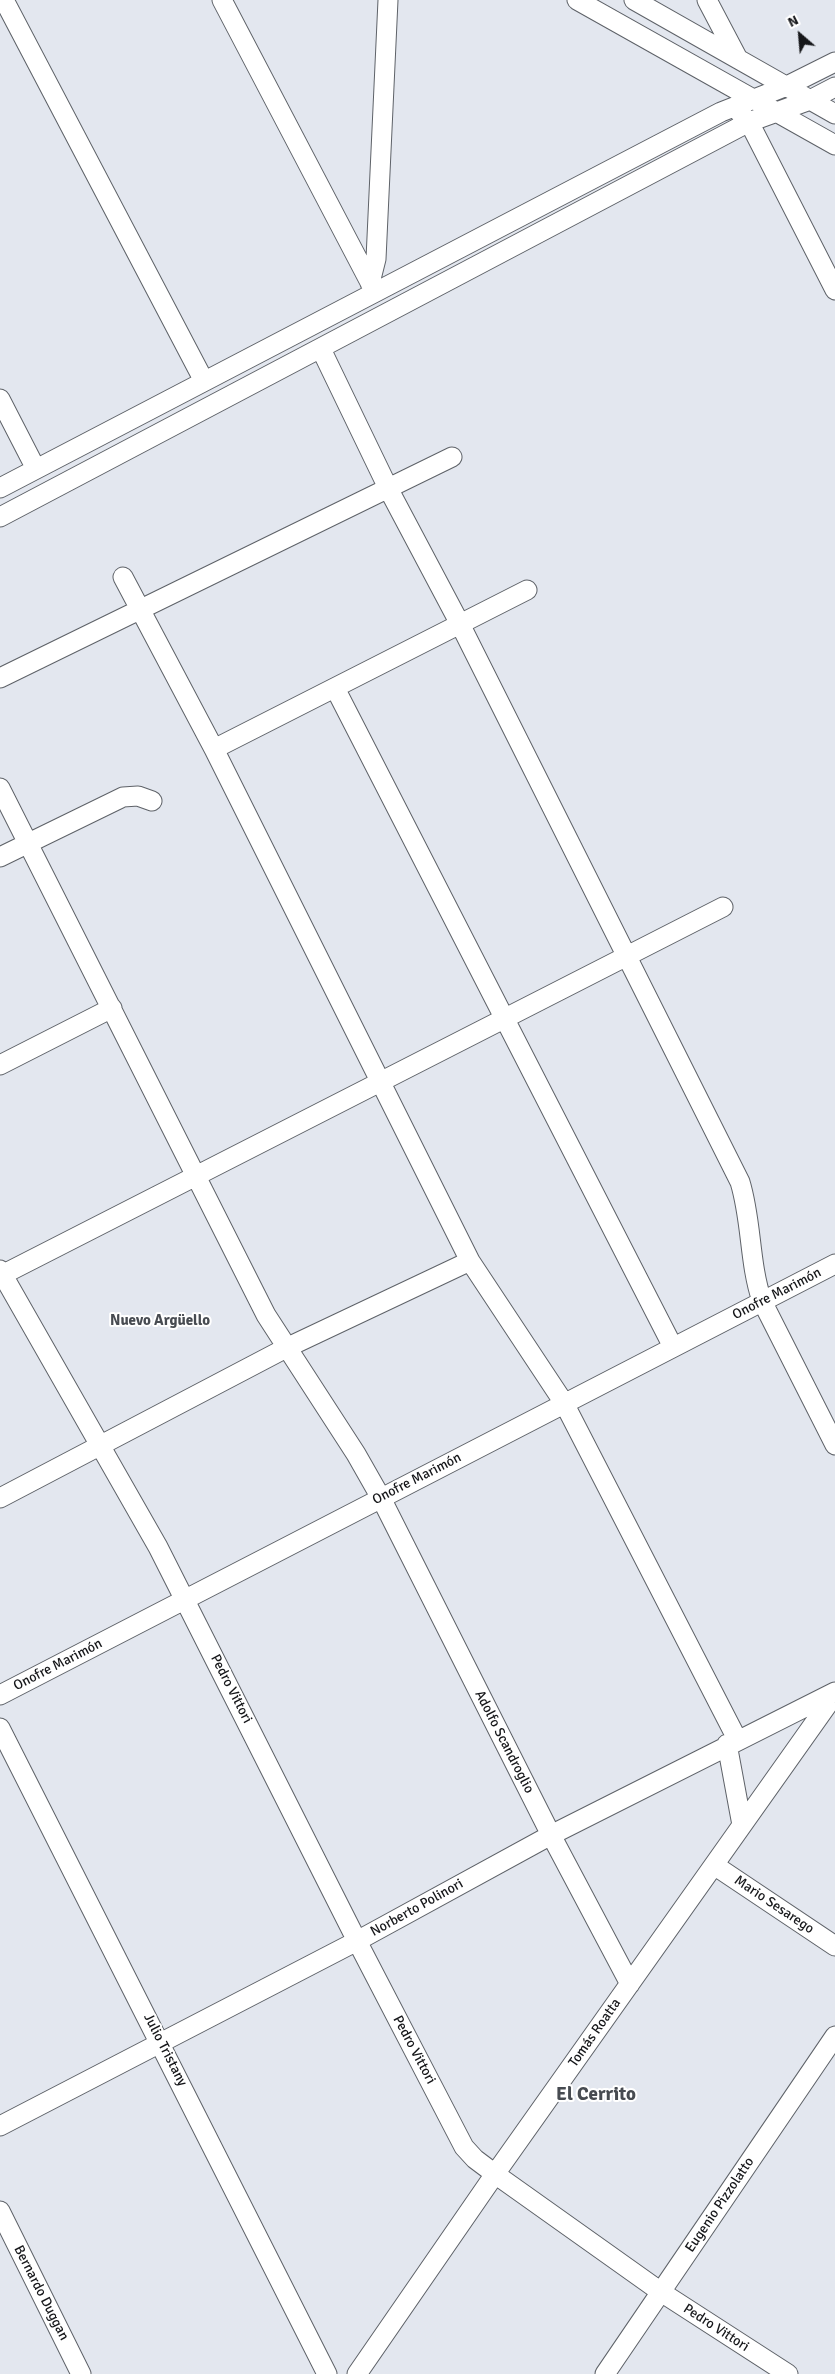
<!DOCTYPE html>
<html>
<head>
<meta charset="utf-8">
<style>
	body { margin:0 }
	#map { position:relative; width:835px; height:2374px; overflow:hidden; background:#e3e7ef; font-family:Signika,sans-serif }
	canvas { display:block }
	.north { position:absolute; left:775px; top:10px; width:50px; height:50px; -webkit-text-stroke:4px #fff; paint-order:stroke; rotate:333deg; font-size:14px; font-weight:700; line-height:20px; text-align:center; color:#16171a }
	.north::after { content:''; display:block; margin:auto; width:18px; height:22px; background:#16171a; clip-path:polygon(50% 0,100% 100%,50% 72%,0 100%) }
</style>
</head>
<body>
<div id="map">
<canvas width="835" height="2374"></canvas>
<div class="north">N</div>
</div>
<script>
const ctx = document.querySelector('canvas').getContext('2d');
ctx.lineJoin = 'round';
function strokePath(path, color, width, dash) { ctx.strokeStyle = color; ctx.lineWidth = width; ctx.lineCap = dash ? 'butt' : 'round'; ctx.setLineDash(dash || []); ctx.stroke(path); }
function write(font, color, halo, rows, align = 'center') {
  ctx.font = font + ' Signika,sans-serif'; ctx.lineWidth = 4; ctx.setLineDash([]); ctx.textBaseline = 'middle'; ctx.strokeStyle = halo; ctx.fillStyle = color; for (const [text, x, y, turn = 0] of rows) {
    ctx.save(); ctx.translate(x, y); ctx.rotate((+turn || 0) * Math.PI / 180); ctx.textAlign = isNaN(turn) ? turn : align; if (halo) ctx.strokeText(text, 0, 0); ctx.fillText(text, 0, 0); ctx.restore();
  }
}
const minor = new Path2D(`
	M 4,0 L 204,381
	M 222,0 L 375,292
	M 577,0 L 835,145
	M 634,0 L 835,114
	M 707,0 L 738,59
	M 740,113 L 749,122 L 835,290
	M 370,283 L 376,259 L 388,0
	M 321,349 L 389,490 L 460,624 L 740,1182 C 752,1221 749,1263 762,1301 L 835,1445
	M 0,399 L 36,469
	M 0,488 L 721,112 L 787,86 L 835,62
	M 0,517 L 749,122 L 810,100 L 835,87
	M 123,577 L 214,749 L 470,1261 L 564,1403 L 737,1739
	M 0,678 L 452,457
	M 335,688 L 673,1347
	M 214,749 L 527,590
	M 0,788 L 266,1315 L 356,1454 L 381,1498 L 551,1835 L 630,1984
	M 0,857 L 123,797 L 138,796 L 152,801
	M 0,1065 L 112,1008
	M 0,1270 L 158,1547 L 357,1941 L 464,2147 L 475,2159 L 495,2174 L 661,2292 L 788,2374
	M 0,1276 L 723,907
	M 0,1498 L 286,1348 L 470,1261
	M 0,1695 L 835,1264
	M 0,1728 L 327,2374
	M 727,1744 L 742,1825
	M 714,1865 L 835,1946
	M 0,2126 L 357,1941 L 551,1835 L 835,1692
	M 0,2211 L 81,2374
	M 357,2374 L 495,2174 L 835,1694
	M 605,2374 L 835,2036`);
const streetNames = [
	["Onofre Marimón",777,1294,-27],
	["Onofre Marimón",417,1479,-27],
	["Onofre Marimón",58,1665,-27],
	["Pedro Vittori",231,1689,63],
	["Adolfo Scandroglio",504,1742,63],
	["Mario Sesarego",774,1905,34],
	["Norberto Polinori",417,1908,-29],
	["Tomás Roatta",595,2033,-55],
	["Julio Tristany",165,2050,63],
	["Pedro Vittori",414,2050,62],
	["Eugenio Pizzolatto",720,2205,-56],
	["Bernardo Duggan",41,2293,63],
	["Pedro Vittori",716,2328,33]
];
const neighbourhoodNames = [
	["Nuevo Argüello",160,1321]
];
const districtNames = [
	["El Cerrito",596,2095]
];
strokePath(minor, '#5e6268', 21);
strokePath(minor, '#fff', 19);
write('14px', '#16171a', '#fff', streetNames);
write('bold 15px', '#474b51', '#fff', neighbourhoodNames);
write('bold 19px', '#474b51', '#fff', districtNames);
</script>
</body>
</html>
